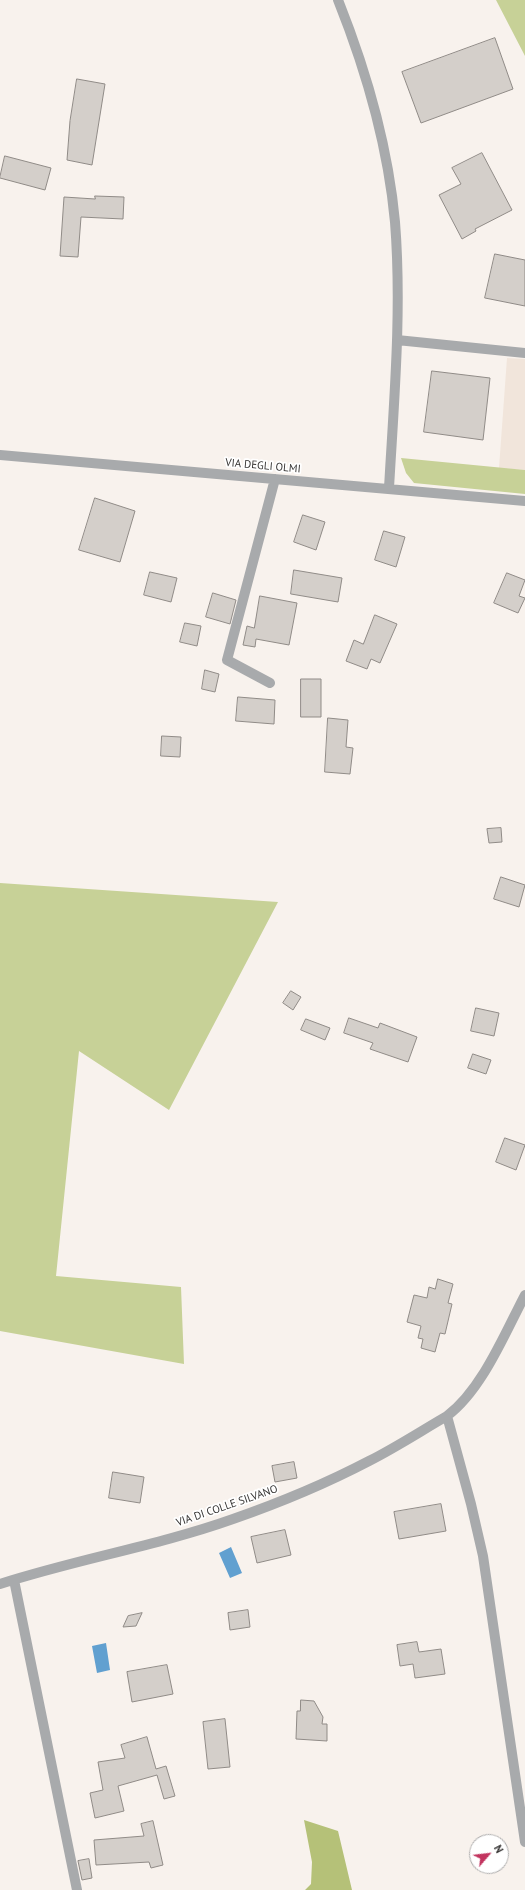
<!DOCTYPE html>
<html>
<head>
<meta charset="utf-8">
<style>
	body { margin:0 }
	#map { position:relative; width:525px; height:1890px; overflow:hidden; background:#f8f2ed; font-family:"PT Sans",sans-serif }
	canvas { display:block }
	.north { position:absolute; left:469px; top:1834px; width:40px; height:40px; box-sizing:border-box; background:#fff; border:1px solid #aeadad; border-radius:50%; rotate:62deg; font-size:11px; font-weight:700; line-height:16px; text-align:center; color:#353332 }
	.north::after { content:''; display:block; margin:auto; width:14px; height:18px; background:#c2345f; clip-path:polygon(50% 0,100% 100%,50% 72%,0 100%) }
</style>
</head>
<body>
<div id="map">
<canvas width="525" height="1890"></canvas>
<div class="north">N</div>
</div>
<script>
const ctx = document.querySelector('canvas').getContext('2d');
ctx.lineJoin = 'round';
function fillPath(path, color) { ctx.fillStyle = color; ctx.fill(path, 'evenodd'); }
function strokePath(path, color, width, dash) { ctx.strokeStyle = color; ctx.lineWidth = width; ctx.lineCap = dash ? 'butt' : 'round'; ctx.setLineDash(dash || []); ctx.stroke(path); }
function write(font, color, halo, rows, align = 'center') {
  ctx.font = font + ' "PT Sans",sans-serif'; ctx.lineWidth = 3.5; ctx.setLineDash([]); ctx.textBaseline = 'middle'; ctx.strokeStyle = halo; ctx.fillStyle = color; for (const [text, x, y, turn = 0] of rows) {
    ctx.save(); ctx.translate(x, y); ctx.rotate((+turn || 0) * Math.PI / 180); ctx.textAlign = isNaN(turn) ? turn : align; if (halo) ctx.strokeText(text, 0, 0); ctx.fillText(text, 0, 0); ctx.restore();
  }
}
const built = new Path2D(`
	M 507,358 L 525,359 L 525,470 L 499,468 Z`);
const green = new Path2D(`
	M 496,0 L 525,0 L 525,56 Z
	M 401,458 L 525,470 L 525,494 L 414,483 L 406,473 Z
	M 0,883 L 278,902 L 169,1110 L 79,1051 L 56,1276 L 181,1287 L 184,1364 L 0,1331 Z`);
const forest = new Path2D(`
	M 304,1820 L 338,1831 L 352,1890 L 305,1890 L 311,1884 L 312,1862 Z`);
const water = new Path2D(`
	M 231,1547 L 242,1573 L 230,1578 L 219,1553 Z
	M 106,1643 L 110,1670 L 97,1673 L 92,1646 Z`);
const building = new Path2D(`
	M 495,38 L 513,89 L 421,123 L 402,72 Z
	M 77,79 L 105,84 L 92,165 L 67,160 L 70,121 Z
	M 482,153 L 512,210 L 475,229 L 476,231 L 462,239 L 439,195 L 461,184 L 452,168 Z
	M 5,156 L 51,168 L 45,190 L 0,178 Z
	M 95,196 L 124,197 L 123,219 L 81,217 L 78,257 L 60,256 L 64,197 L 95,199 Z
	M 495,254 L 525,260 L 525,306 L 485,298 Z
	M 432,371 L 490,378 L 483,440 L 424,432 Z
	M 95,498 L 135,511 L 120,562 L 79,550 Z
	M 303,515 L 325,522 L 316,550 L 294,542 Z
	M 384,531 L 405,537 L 396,567 L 375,560 Z
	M 294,570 L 342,578 L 338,602 L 291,594 Z
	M 150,572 L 177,578 L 171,602 L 144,595 Z
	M 507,573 L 525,580 L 519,596 L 525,598 L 518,613 L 494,603 Z
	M 213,593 L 236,600 L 230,624 L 206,617 Z
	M 260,596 L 297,603 L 289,645 L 256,639 L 255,647 L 243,645 L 247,626 L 254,628 Z
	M 375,615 L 397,624 L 380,663 L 371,659 L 367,669 L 346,661 L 354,640 L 363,644 Z
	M 185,623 L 201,626 L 197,646 L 180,642 Z
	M 205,670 L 219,674 L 215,692 L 202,689 Z
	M 301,679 L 321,679 L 321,717 L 301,717 Z
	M 238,697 L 275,700 L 274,724 L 236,721 Z
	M 328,718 L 348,720 L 346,747 L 353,748 L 350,774 L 325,772 Z
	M 162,736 L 181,737 L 180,757 L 161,756 Z
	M 501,828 L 502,842 L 489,843 L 487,829 Z
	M 501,877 L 525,885 L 519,907 L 494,899 Z
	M 291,991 L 301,997 L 293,1010 L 283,1003 Z
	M 476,1008 L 499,1013 L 494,1036 L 471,1031 Z
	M 349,1018 L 378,1028 L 380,1023 L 417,1037 L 408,1062 L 370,1049 L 373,1043 L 344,1033 Z
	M 306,1019 L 330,1028 L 325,1040 L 301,1030 Z
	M 473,1054 L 491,1060 L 486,1074 L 468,1068 Z
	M 505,1138 L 525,1145 L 516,1170 L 496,1162 Z
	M 438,1279 L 453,1284 L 448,1303 L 452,1304 L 445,1334 L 440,1333 L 435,1352 L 421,1348 L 423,1339 L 418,1338 L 421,1326 L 407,1322 L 414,1295 L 427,1298 L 429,1287 L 435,1289 Z
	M 294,1462 L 297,1478 L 275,1482 L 272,1466 Z
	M 113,1472 L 144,1477 L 140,1503 L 109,1498 Z
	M 441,1504 L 446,1531 L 399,1539 L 394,1512 Z
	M 285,1530 L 291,1555 L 257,1563 L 251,1537 Z
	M 248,1610 L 250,1627 L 230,1630 L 228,1613 Z
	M 142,1613 L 136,1626 L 123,1627 L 128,1616 Z
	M 417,1642 L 419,1652 L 441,1649 L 445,1674 L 415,1678 L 413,1664 L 400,1666 L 397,1645 Z
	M 167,1665 L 173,1694 L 132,1702 L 127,1672 Z
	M 301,1700 L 314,1701 L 323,1717 L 322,1724 L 327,1724 L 327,1741 L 296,1739 L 297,1711 L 300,1711 Z
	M 225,1719 L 230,1767 L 208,1769 L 203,1722 Z
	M 147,1737 L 156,1769 L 166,1766 L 175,1796 L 164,1799 L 157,1775 L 118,1786 L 124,1811 L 95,1818 L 90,1793 L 103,1790 L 98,1762 L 125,1758 L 121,1745 Z
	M 153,1821 L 163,1865 L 151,1868 L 149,1862 L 96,1865 L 94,1840 L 144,1836 L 141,1824 Z
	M 89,1859 L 92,1878 L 82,1880 L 78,1861 Z`);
const minor = new Path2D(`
	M 338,0 C 366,70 388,146 395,222 C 402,310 394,400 389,488
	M 397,340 L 525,353
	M 0,455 L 525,501
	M 270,683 L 227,660 L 275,479
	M 447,1416 L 471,1504 L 483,1556 L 525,1842
	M 14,1580 L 77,1890
	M 0,1584 C 77,1559 157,1546 233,1519 C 279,1503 325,1484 369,1461 C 395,1448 421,1431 447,1416 C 482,1390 505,1333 525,1295`);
const streetNames = [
	["VIA DEGLI OLMI",263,466,5],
	["VIA DI COLLE SILVANO",227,1506,-19]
];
fillPath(built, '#f1e5db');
fillPath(green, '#c7d197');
fillPath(forest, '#b5c178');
fillPath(water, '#61a0d0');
fillPath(building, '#d4cfca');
strokePath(building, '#908b87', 1);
strokePath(minor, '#a8aaac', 10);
write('11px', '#353332', '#fff', streetNames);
</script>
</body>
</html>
